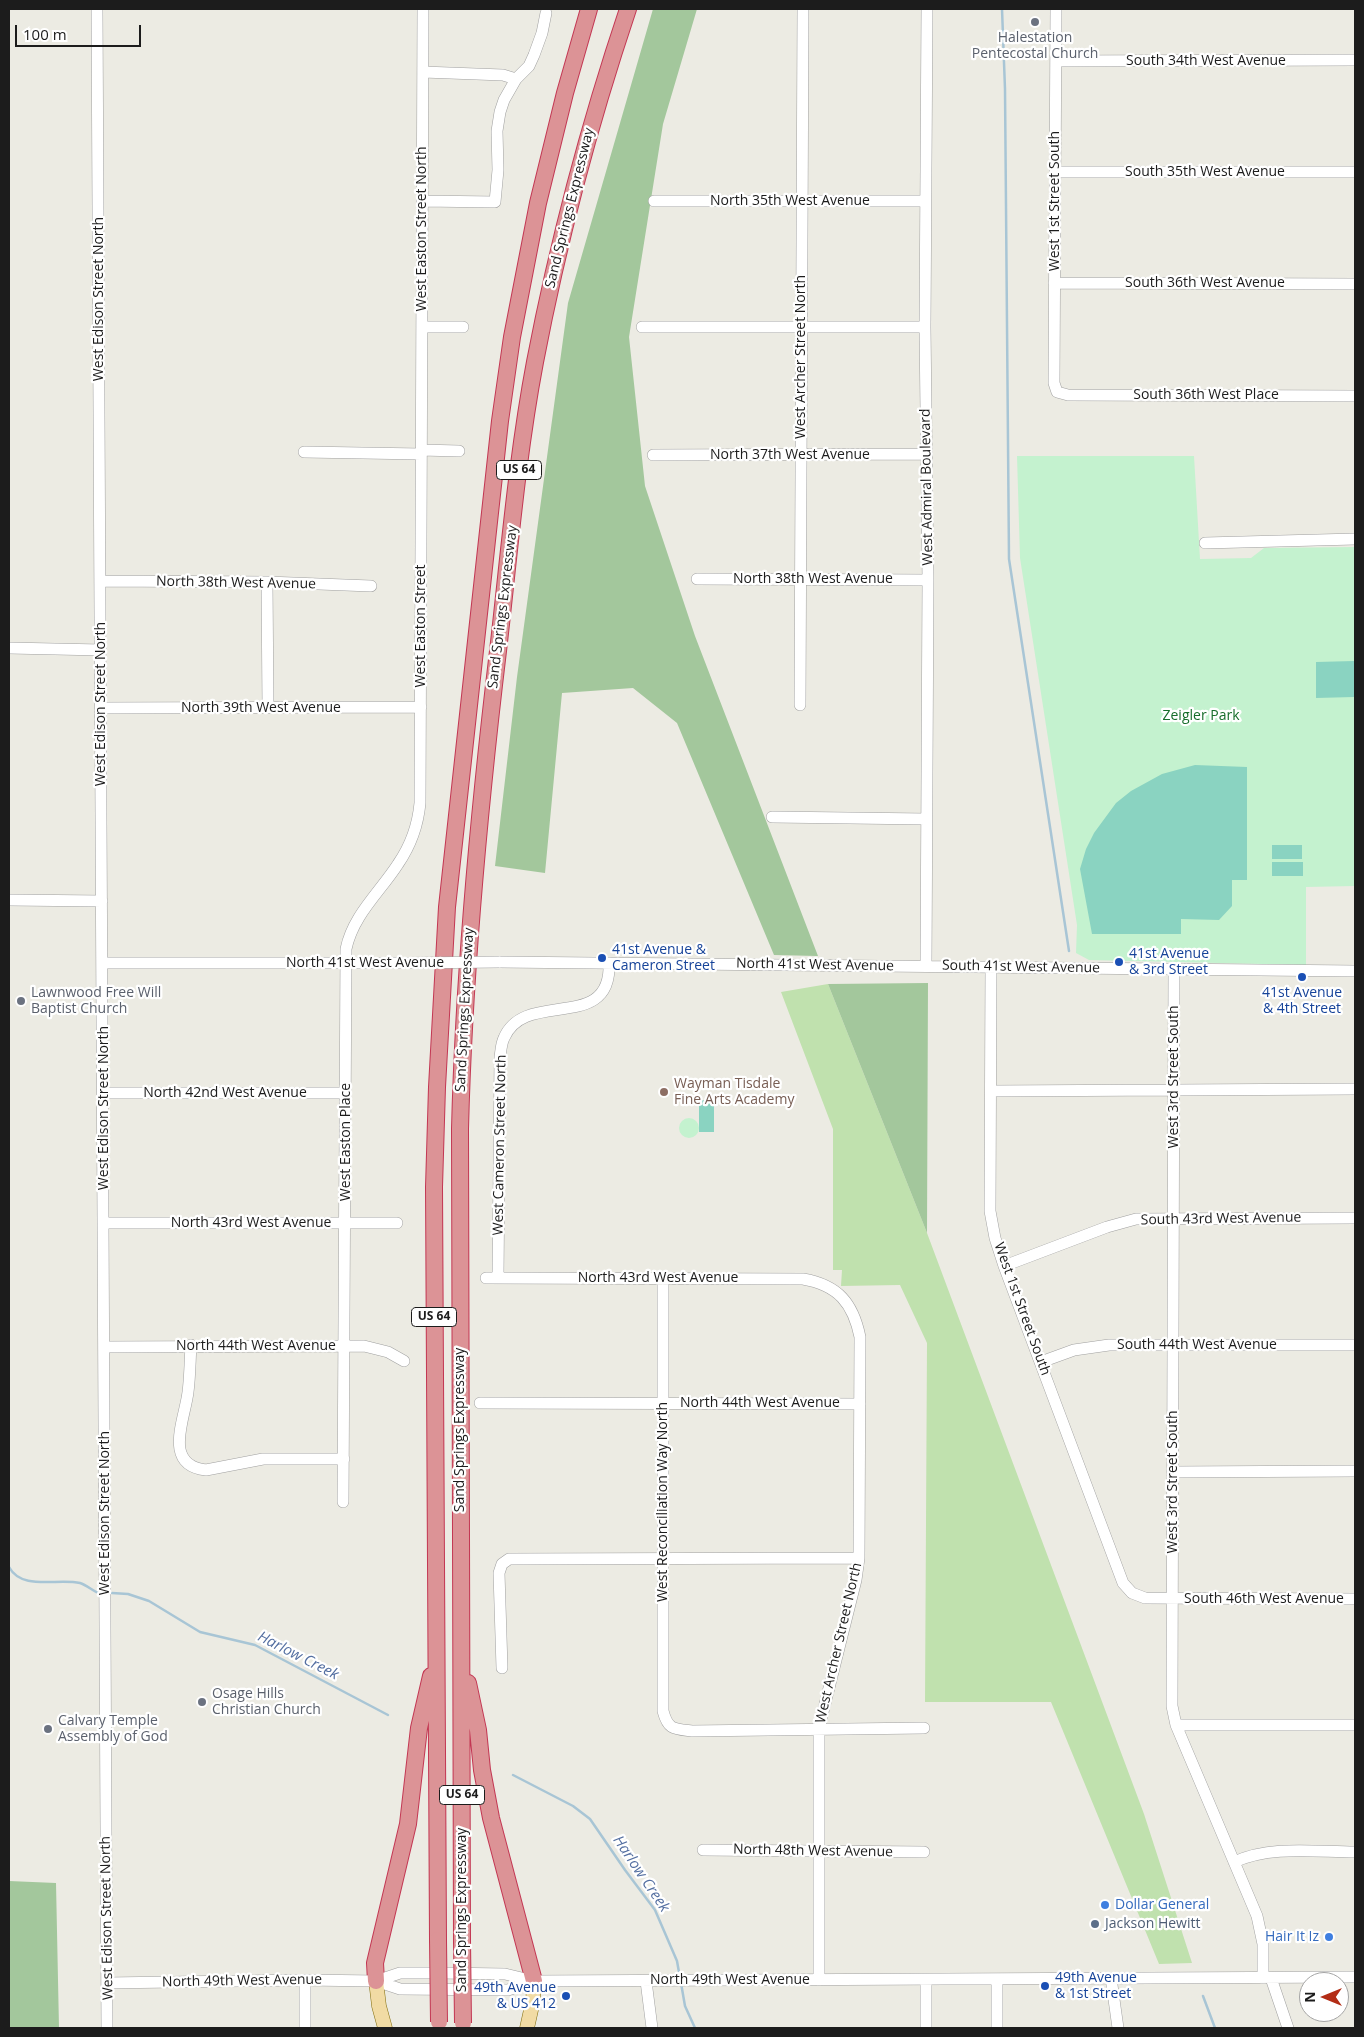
<!DOCTYPE html>
<html>
<head>
<meta charset="utf-8">
<style>
	body { margin:0 }
	#map { position:relative; width:1364px; height:2037px; overflow:hidden; background:#ecebe3; font-family:"Open Sans",sans-serif }
	canvas { display:block }
	.frame { position:absolute; inset:0; border:10px solid #1c1c1c; pointer-events:none }
	.north { position:absolute; left:1299px; top:1972px; width:50px; height:50px; box-sizing:border-box; background:#fff; border:1px solid #a4a4a4; border-radius:50%; rotate:270deg; font-size:14px; font-weight:700; line-height:20px; text-align:center; color:#1c1c1c }
	.north::after { content:''; display:block; margin:auto; width:18px; height:22px; background:#b32d16; clip-path:polygon(50% 0,100% 100%,50% 72%,0 100%) }
	.scale { position:absolute; left:15px; top:25px; width:126px; height:22px; box-sizing:border-box; border:2px solid #1c1c1c; border-top:0; padding-left:6px; font-size:15px; line-height:18px; white-space:nowrap; color:#1c1c1c; -webkit-text-stroke:4px #fff; paint-order:stroke }
</style>
</head>
<body>
<div id="map">
<canvas width="1364" height="2037"></canvas>
<div class="frame"></div>
<div class="north">N</div>
<div class="scale">100 m</div>
</div>
<script>
const ctx = document.querySelector('canvas').getContext('2d');
ctx.lineJoin = 'round';
function fillPath(path, color) { ctx.fillStyle = color; ctx.fill(path, 'evenodd'); }
function strokePath(path, color, width, dash) { ctx.strokeStyle = color; ctx.lineWidth = width; ctx.lineCap = dash ? 'butt' : 'round'; ctx.setLineDash(dash || []); ctx.stroke(path); }
function write(font, color, halo, rows, align = 'center') {
  ctx.font = font + ' "Open Sans",sans-serif'; ctx.lineWidth = 4.5; ctx.setLineDash([]); ctx.textBaseline = 'middle'; ctx.strokeStyle = halo; ctx.fillStyle = color; for (const [text, x, y, turn = 0] of rows) {
    ctx.save(); ctx.translate(x, y); ctx.rotate((+turn || 0) * Math.PI / 180); ctx.textAlign = isNaN(turn) ? turn : align; if (halo) ctx.strokeText(text, 0, 0); ctx.fillText(text, 0, 0); ctx.restore();
  }
}
const grass = new Path2D(`
	M 828,984 L 927,1233 L 1144,1814 L 1192,1963 L 1159,1964 L 1051,1702 L 925,1702 L 927,1343 L 900,1285 L 841,1286 L 842,1270 L 833,1270 L 833,1129 L 781,992 Z`);
const forest = new Path2D(`
	M 653,9 L 697,9 L 663,124 L 629,337 L 645,486 L 695,636 L 818,956 L 774,955 L 677,723 L 633,688 L 562,693 L 545,873 L 495,866 L 517,677 L 568,303 Z
	M 928,983 L 927,1233 L 828,984 Z
	M 9,1881 L 56,1883 L 59,2028 L 9,2028 Z`);
const park = new Path2D(`
	M 1017,456 L 1194,456 L 1200,559 L 1251,558 L 1264,548 L 1355,547 L 1355,886 L 1306,887 L 1306,965 L 1089,960 L 1076,953 L 1077,925 L 1020,558 Z
	M679 1128a10 10 0 1 1 20 0a10 10 0 1 1-20 0Z`);
const pitch = new Path2D(`
	M 1354,661 L 1354,697 L 1316,698 L 1316,662 Z
	M 1195,765 L 1247,767 L 1247,880 L 1232,880 L 1232,906 L 1219,920 L 1181,919 L 1181,934 L 1092,934 L 1080,869 L 1086,849 L 1094,833 L 1116,803 L 1131,791 L 1162,774 Z
	M 1272,845 L 1302,845 L 1302,859 L 1272,859 Z
	M 1272,862 L 1303,862 L 1303,876 L 1272,876 Z
	M 699,1100 L 714,1100 L 714,1132 L 699,1132 Z`);
const stream = new Path2D(`
	M 1002,9 L 1005,89 L 1009,559 L 1069,951
	M 9,1567 C 22,1591 57,1578 80,1583 C 86,1585 92,1590 98,1593
	M 112,1593 L 128,1594 L 149,1601 L 200,1632 L 255,1645 L 388,1715
	M 513,1775 L 573,1806 L 590,1819 L 625,1870 L 655,1910 L 677,1961 L 680,1978
	M 681,1983 L 685,2006 L 695,2028
	M 1203,1996 L 1215,2028`);
const minor = new Path2D(`
	M 97,9 L 107,2028
	M 1056,9 L 1054,383 L 1057,392 L 1068,395 L 1355,396
	M 1056,61 L 1355,60
	M 423,72 L 503,75 L 516,79
	M 1055,172 L 1355,172
	M 422,201 L 495,202 L 498,170 L 497,131 L 500,112 L 504,100 L 516,79 L 529,66 L 534,55 L 542,33 L 546,13
	M 654,201 L 925,201
	M 1054,283 L 1355,284
	M 422,327 L 463,327
	M 642,327 L 925,327
	M 421,450 L 459,451
	M 304,452 L 421,454
	M 653,455 L 926,454
	M 1205,543 L 1355,539
	M 697,579 L 928,580
	M 101,581 L 267,582 L 371,586
	M 267,582 L 268,708
	M 9,648 L 101,650
	M 800,705 L 803,9
	M 101,708 L 421,707
	M 772,817 L 926,819
	M 9,900 L 102,901
	M 499,962 L 1355,971
	M 103,963 L 408,963
	M 926,966 L 928,580 L 925,327 L 927,9
	M 991,966 L 990,1211 L 995,1238 L 1004,1266 L 1123,1583 L 1132,1593 L 1145,1598 L 1355,1599
	M 1174,969 L 1172,1706 L 1176,1725 L 1257,1916 L 1263,1944 L 1263,1978
	M 991,1091 L 1355,1089
	M 104,1093 L 346,1093
	M 104,1223 L 397,1223
	M 1004,1266 L 1107,1227 L 1136,1219 L 1355,1218
	M 486,1278 L 803,1279 C 838,1285 853,1303 860,1337 L 859,1558 L 856,1580 L 819,1728 L 819,1980
	M 498,1278 L 500,1057 C 501,1051 501,1044 504,1038 C 525,988 612,1034 609,963
	M 663,1278 L 663,1711 C 668,1730 674,1729 692,1731 L 924,1728
	M 191,1345 C 190,1361 190,1377 188,1392 C 185,1419 162,1465 206,1470 L 263,1459 L 344,1459
	M 104,1347 L 364,1346 L 388,1352 L 404,1361
	M 1041,1362 L 1074,1350 L 1109,1345 L 1355,1345
	M 480,1403 L 860,1404
	M 1173,1472 L 1355,1471
	M 343,1502 L 346,949 C 353,915 380,892 398,864 C 411,845 418,825 420,803 L 423,9
	M 502,1668 L 499,1573 L 502,1564 L 509,1559 L 859,1558
	M 1176,1725 L 1355,1725
	M 703,1850 L 924,1852
	M 1234,1862 C 1271,1845 1316,1852 1355,1852
	M 1111,1978 L 1118,2028
	M 1271,1978 L 1288,2028
	M 926,1980 L 926,2028
	M 376,1981 L 400,1973 L 441,1973 L 505,1974 L 534,1981 L 1355,1977
	M 646,1981 L 652,2028
	M 107,1983 L 305,1980 L 376,1981 L 400,1989 L 508,1990 L 534,1981
	M 305,2028 L 305,1980
	M 997,2028 L 997,1980`);
const major = new Path2D(`
	M 376,1981 L 379,2006 L 385,2028
	M 527,2028 L 533,2001 L 534,1981`);
const highway = new Path2D(`
	M 468,1683 L 478,1730 L 482,1770 L 491,1818 L 534,1981
	M 438,1940 L 434,1187 L 437,1087 L 447,907 L 500,421 L 512,337 L 538,203 L 565,93 L 589,9
	M 462,1941 L 460,1129 C 464,969 479,810 498,651 C 509,555 517,457 535,362 C 558,242 589,125 628,9
	M 376,1981 L 375,1963 L 408,1824 L 419,1728 L 431,1676`);
const minorBridge = new Path2D(`
	M 408,963 L 499,962`);
const highwayBridge = new Path2D(`
	M 438,1940 L 439,2022
	M 462,1941 L 463,2023`);
const markers = [
	[1035,22,5,"#6b7280"],
	[602,958,5,"#1a4fb4"],
	[1119,962,5,"#1a4fb4"],
	[1302,977,5,"#1a4fb4"],
	[21,1001,5,"#6b7280"],
	[664,1092,5,"#8d6e63"],
	[202,1702,5,"#6b7280"],
	[48,1729,5,"#6b7280"],
	[1105,1905,5,"#3f7fe0"],
	[1095,1924,5,"#5c6f8a"],
	[1329,1937,5,"#3f7fe0"],
	[1045,1986,5,"#1a4fb4"],
	[566,1996,5,"#1a4fb4"]
];
const shields = [
	[519,470,45],
	[434,1317,45],
	[462,1795,45]
];
const shieldNames = [
	["US 64",519,470],
	["US 64",434,1317],
	["US 64",462,1795]
];
const worshipNames = [
	["Halestation",1035,38,"center"],
	["Pentecostal Church",1035,54,"center"],
	["Lawnwood Free Will",31,993],
	["Baptist Church",31,1009],
	["Osage Hills",212,1694],
	["Christian Church",212,1710],
	["Calvary Temple",58,1721],
	["Assembly of God",58,1737]
];
const streetNames = [
	["South 34th West Avenue",1206,61],
	["South 35th West Avenue",1205,172],
	["North 35th West Avenue",790,201],
	["West 1st Street South",1055,201,-90],
	["Sand Springs Expressway",570,208,-76],
	["West Easton Street North",422,229,-90],
	["South 36th West Avenue",1205,283],
	["West Edison Street North",99,299,-90],
	["West Archer Street North",801,357,-90],
	["South 36th West Place",1206,395],
	["North 37th West Avenue",790,455],
	["West Admiral Boulevard",927,487,-91],
	["North 38th West Avenue",813,579],
	["North 38th West Avenue",236,583,1],
	["Sand Springs Expressway",503,607,-83],
	["West Easton Street",421,626,-90],
	["West Edison Street North",101,704,-90],
	["North 39th West Avenue",261,708],
	["North 41st West Avenue",365,963],
	["North 41st West Avenue",815,965,1],
	["South 41st West Avenue",1021,967,1],
	["Sand Springs Expressway",465,1010,-87],
	["West 3rd Street South",1174,1077,-90],
	["North 42nd West Avenue",225,1093],
	["West Edison Street North",104,1108,-90],
	["West Easton Place",346,1142,-90],
	["West Cameron Street North",500,1145,-89],
	["South 43rd West Avenue",1221,1219,-1],
	["North 43rd West Avenue",251,1223],
	["North 43rd West Avenue",658,1278],
	["West 1st Street South",1022,1309,70],
	["South 44th West Avenue",1197,1345],
	["North 44th West Avenue",256,1346],
	["North 44th West Avenue",760,1403],
	["Sand Springs Expressway",460,1430,-90],
	["West 3rd Street South",1173,1482,-90],
	["West Reconciliation Way North",663,1502,-90],
	["West Edison Street North",105,1513,-90],
	["South 46th West Avenue",1264,1599],
	["West Archer Street North",839,1643,-77],
	["North 48th West Avenue",813,1851,1],
	["Sand Springs Expressway",462,1910,-90],
	["West Edison Street North",107,1918,-91],
	["North 49th West Avenue",730,1980],
	["North 49th West Avenue",242,1981,-1]
];
const parkNames = [
	["Zeigler Park",1201,716]
];
const transitNames = [
	["41st Avenue &",612,950],
	["Cameron Street",612,966],
	["41st Avenue",1129,954],
	["& 3rd Street",1129,970],
	["41st Avenue",1302,993,"center"],
	["& 4th Street",1302,1009,"center"],
	["49th Avenue",1055,1978],
	["& 1st Street",1055,1994],
	["49th Avenue",556,1988,"right"],
	["& US 412",556,2004,"right"]
];
const educationNames = [
	["Wayman Tisdale",674,1084],
	["Fine Arts Academy",674,1100]
];
const shopNames = [
	["Dollar General",1115,1905],
	["Hair It Iz",1319,1937,"right"]
];
const serviceNames = [
	["Jackson Hewitt",1105,1924]
];
const waterNames = [
	["Harlow Creek",298,1656,27],
	["Harlow Creek",641,1874,56]
];
fillPath(grass, '#c0e1ae');
fillPath(forest, '#a3c79c');
fillPath(park, '#c4f2cf');
fillPath(pitch, '#8ad3c1');
strokePath(stream, '#a8c5d5', 2.5);
strokePath(minor, '#a0a0a0', 12);
strokePath(major, '#846f10', 15);
strokePath(highway, '#c33753', 18);
strokePath(minor, '#fff', 11);
strokePath(major, '#f1dba4', 14);
strokePath(highway, '#dc9396', 16);
strokePath(minorBridge, '#a0a0a0', 12, []);
strokePath(highwayBridge, '#c33753', 18, []);
strokePath(minorBridge, '#fff', 11);
strokePath(highwayBridge, '#dc9396', 16);
for (const [x, y, r, color] of markers) { const dot = new Path2D(); dot.arc(x, y, r, 0, 2 * Math.PI); ctx.fillStyle = color; ctx.fill(dot); strokePath(dot, '#fff', 2); }
for (const [x, y, w] of shields) { const box = new Path2D(); box.roundRect(x - w / 2, y - 9.5, w, 19, 4); ctx.fillStyle = '#fff'; ctx.fill(box); strokePath(box, '#1c1c1c', 1); }
write('bold 12px', '#1c1c1c', null, shieldNames);
write('14px', '#5b616d', '#fff', worshipNames, 'left');
write('14px', '#1c1c1c', '#fff', streetNames);
write('14px', '#176d2b', '#fff', parkNames);
write('14px', '#164399', '#fff', transitNames, 'left');
write('14px', '#785e54', '#fff', educationNames, 'left');
write('14px', '#366cbe', '#fff', shopNames, 'left');
write('14px', '#4e5e75', '#fff', serviceNames, 'left');
write('italic 15px', '#546fa1', '#fff', waterNames);
</script>
</body>
</html>
